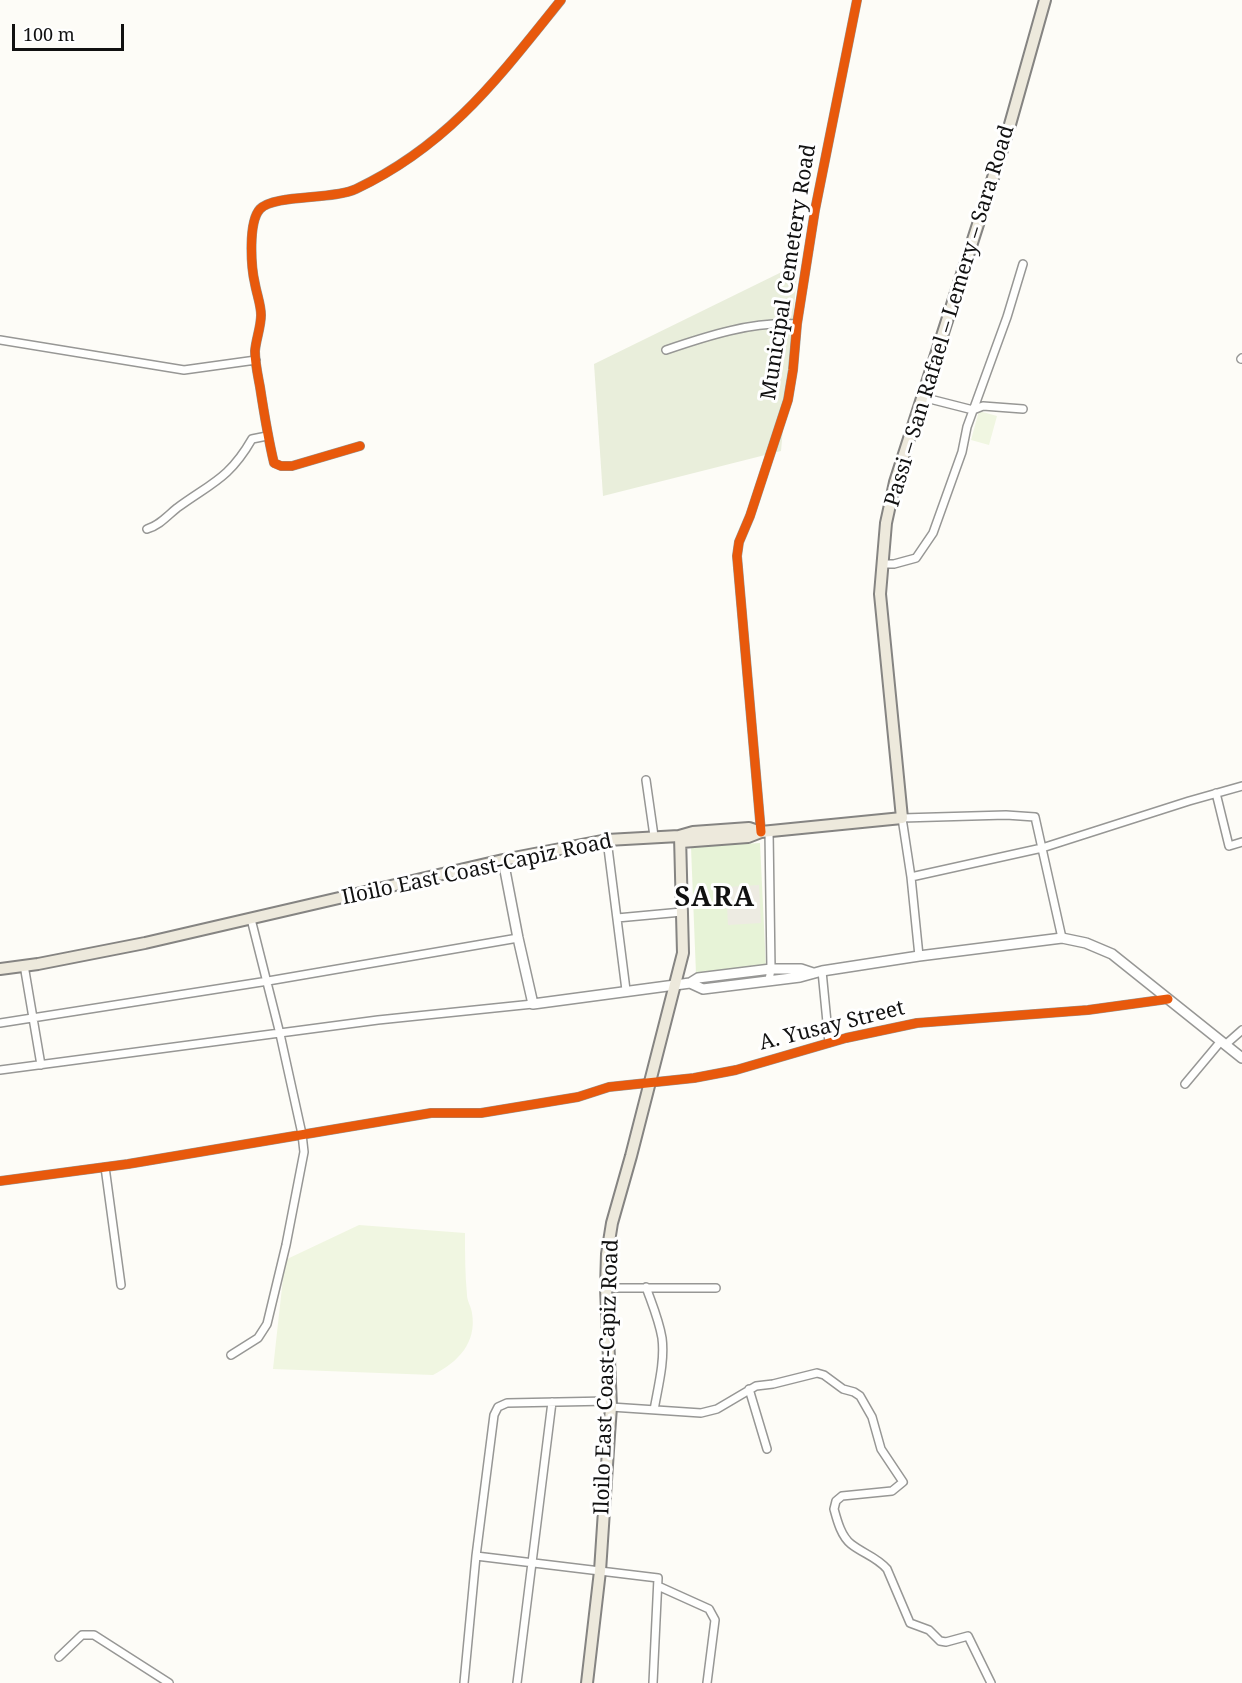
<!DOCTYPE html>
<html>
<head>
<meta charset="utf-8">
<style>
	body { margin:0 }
	#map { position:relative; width:1242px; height:1683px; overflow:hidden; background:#fdfcf7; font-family:"Noto Serif",serif }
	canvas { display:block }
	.scale { position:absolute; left:12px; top:24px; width:112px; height:27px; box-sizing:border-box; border:3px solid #111; border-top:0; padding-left:8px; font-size:18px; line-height:21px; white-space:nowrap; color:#111; -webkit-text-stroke:4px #fff; paint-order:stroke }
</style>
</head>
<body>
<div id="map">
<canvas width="1242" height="1683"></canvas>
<div class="scale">100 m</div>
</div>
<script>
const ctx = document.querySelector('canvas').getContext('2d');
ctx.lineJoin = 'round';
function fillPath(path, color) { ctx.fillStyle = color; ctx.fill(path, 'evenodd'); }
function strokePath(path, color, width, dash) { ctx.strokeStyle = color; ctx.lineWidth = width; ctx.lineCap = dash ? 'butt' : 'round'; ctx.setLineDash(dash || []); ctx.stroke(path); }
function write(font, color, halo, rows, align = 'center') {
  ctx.font = font + ' "Noto Serif",serif'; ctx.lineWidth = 6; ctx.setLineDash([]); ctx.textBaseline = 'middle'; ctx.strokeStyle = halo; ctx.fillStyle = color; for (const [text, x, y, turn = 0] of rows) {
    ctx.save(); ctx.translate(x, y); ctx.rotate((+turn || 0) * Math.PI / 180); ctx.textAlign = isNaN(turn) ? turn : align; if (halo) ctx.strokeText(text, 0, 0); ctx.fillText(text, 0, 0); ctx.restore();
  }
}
const green = new Path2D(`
	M 760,843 L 766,968 L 696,974 L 691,847 Z`);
const cemetery = new Path2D(`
	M 798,264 L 781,451 L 603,496 L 594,364 Z`);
const pitch = new Path2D(`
	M 979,411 L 997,416 L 989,445 L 971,440 Z
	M 359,1225 L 465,1233 C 465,1254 465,1274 467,1295 C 467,1301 471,1306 472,1313 C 477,1343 458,1362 433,1375 L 273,1369 L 285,1260 Z`);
const plaza = new Path2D(`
	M 759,885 L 761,923 L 728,925 L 726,887 Z`);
const minor = new Path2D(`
	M 0,340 L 184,370 L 256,360
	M 666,350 C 707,336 753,321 797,324
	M 1241,359 L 1242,358
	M 922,397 L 973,410 L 983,406 L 1023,409
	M 360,446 L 292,466 L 281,466 L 274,463 C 268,438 264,413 260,387 C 258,376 255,363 255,351 C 256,339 261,327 261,315 C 261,305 257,295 255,284 C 251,267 248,222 260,209 C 274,194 333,200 356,189 C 449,145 499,77 561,0
	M 147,529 C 160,525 167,516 177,508 C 211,483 229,479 252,439 L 267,436
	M 882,564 L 894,564 L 916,558 L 933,533 L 962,452 L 967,427 L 1007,317 L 1023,264
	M 646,780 L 654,836
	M 1216,793 L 1229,846 L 1242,842
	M 761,832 L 737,556 L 739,542 L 750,516 L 788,400 L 793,370 L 797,324 L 815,210 L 857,0
	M 607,840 L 626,990
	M 911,877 L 1042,848 L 1189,801 L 1242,786
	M 617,918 L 682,912
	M 919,956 L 911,877 L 902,818 L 1006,815 L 1035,817 L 1062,938
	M 24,965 L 41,1065
	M 822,971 L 829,1043
	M 769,980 L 771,969 L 769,831
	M 0,1023 L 268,981 L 518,938
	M 1225,1045 L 1242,1030
	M 0,1070 L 378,1020 L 533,1004
	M 1185,1084 L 1221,1041
	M 105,1167 L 121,1285
	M 0,1181 L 128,1164 L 431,1113 L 481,1113 L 578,1097 L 609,1087 L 694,1078 L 736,1070 L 846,1038 L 917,1023 L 1088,1010 L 1168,999
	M 646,1287 C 652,1304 659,1320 662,1338 C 665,1361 658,1387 654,1410
	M 606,1288 L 716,1288
	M 231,1355 L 258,1338 L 267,1324 L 286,1245 L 304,1152 L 302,1134 L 280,1034 L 251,919
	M 749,1389 L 767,1449
	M 611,1407 L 701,1413 L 717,1409 L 756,1386 L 773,1384 L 817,1373 L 824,1375 L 843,1389 L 854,1392 L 860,1396 L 872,1417 L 881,1449 L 903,1482 L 892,1491 L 842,1496 L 836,1501 L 834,1509 C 837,1520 841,1536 851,1544 C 862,1553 877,1557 887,1569 L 910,1623 L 929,1630 L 940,1641 L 946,1642 L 968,1636 L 991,1683
	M 476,1556 L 658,1578 L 653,1683
	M 658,1586 L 709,1609 L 715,1620 L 707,1683
	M 59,1657 L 82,1635 L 94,1635 L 169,1683
	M 464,1683 L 476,1556 L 494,1415 L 498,1407 L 507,1403 L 610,1401
	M 517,1683 L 552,1402`);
const tertiary = new Path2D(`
	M 503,860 L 518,938 L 533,1004 L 690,983 L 698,978 L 771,969 L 801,969 L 813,973
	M 690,983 L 703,989 L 800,977 L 822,971 L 919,956 L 1062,938 L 1086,943 L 1112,954 L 1242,1058`);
const primary = new Path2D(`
	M 681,842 L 748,837 L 761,832 L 902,818 L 880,594 L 886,523 L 895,482 L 1009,128 L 1045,0
	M 0,969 L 38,964 L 145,943 L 503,860 L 607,840 L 679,836 L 693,832 L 749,828 L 761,832
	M 587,1683 L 600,1571 L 609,1435 L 611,1407 L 606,1288 L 607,1254 L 612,1223 L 631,1156 L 683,953 L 680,836`);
const cycleway = new Path2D(`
	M 360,446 L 292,466 L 281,466 L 274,463 C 268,438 264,413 260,387 C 258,376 255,363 255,351 C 256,339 261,327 261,315 C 261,305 257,295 255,284 C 251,267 248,222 260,209 C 274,194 333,200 356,189 C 449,145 499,77 561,0
	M 761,832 L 737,556 L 739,542 L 750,516 L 788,400 L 793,370 L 797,324 L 815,210 L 857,0
	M 0,1181 L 128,1164 L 431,1113 L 481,1113 L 578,1097 L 609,1087 L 694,1078 L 736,1070 L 846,1038 L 917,1023 L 1088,1010 L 1168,999`);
const streetNames = [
	["Municipal Cemetery Road",789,272,-81],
	["Passi – San Rafael – Lemery – Sara Road",950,316,-73],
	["Iloilo East Coast-Capiz Road",477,870,-12],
	["A. Yusay Street",832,1026,-14],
	["Iloilo East Coast-Capiz Road",607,1377,-88]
];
const districtNames = [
	["SARA",715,898]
];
fillPath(green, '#e7f3d7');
fillPath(cemetery, '#e9eedb');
fillPath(pitch, '#f0f6e1');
fillPath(plaza, '#edebe2');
strokePath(minor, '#979795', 10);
strokePath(tertiary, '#979795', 12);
strokePath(primary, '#858482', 14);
strokePath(minor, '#fffffe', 7);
strokePath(tertiary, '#fffffe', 9);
strokePath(primary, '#ede9dc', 10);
strokePath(cycleway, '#e8590c', 9);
write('21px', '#111', '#fff', streetNames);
ctx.letterSpacing = '1.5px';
write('bold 27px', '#111', '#fff', districtNames);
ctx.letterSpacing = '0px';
</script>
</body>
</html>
